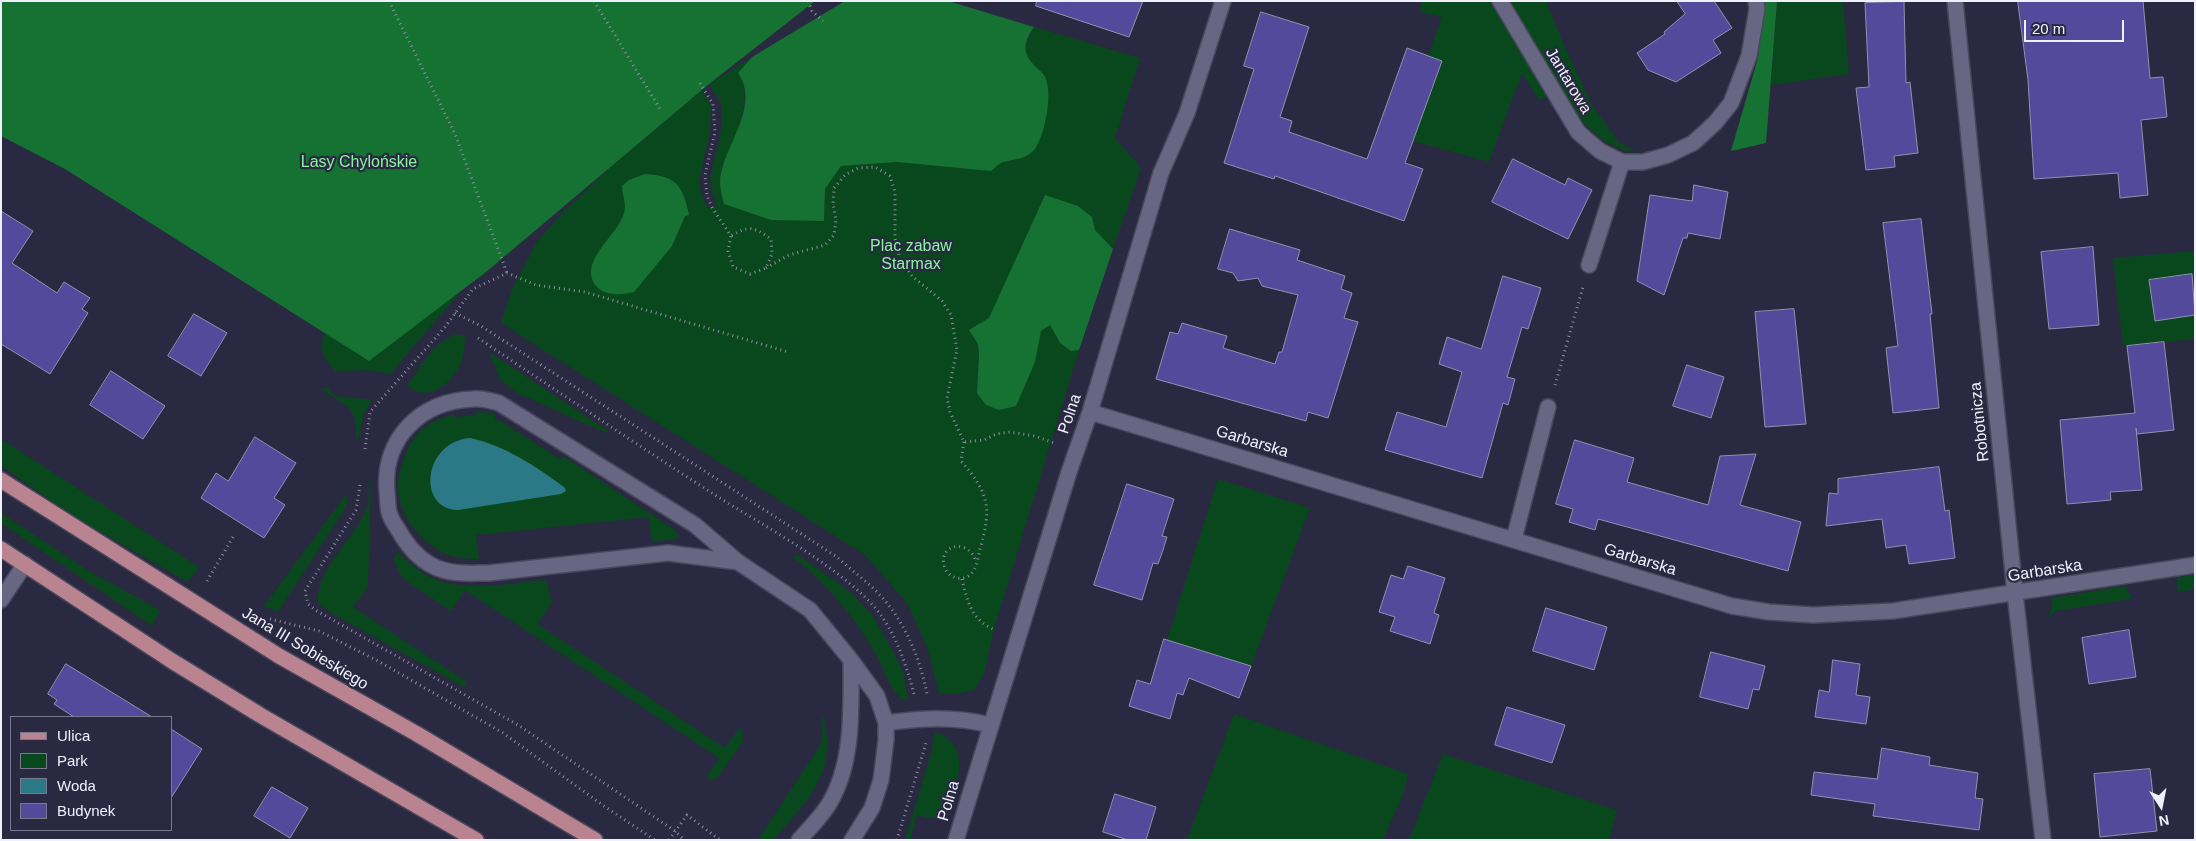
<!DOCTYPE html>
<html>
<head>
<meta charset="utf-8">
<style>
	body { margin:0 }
	#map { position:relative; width:2196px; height:841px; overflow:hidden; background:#2a2942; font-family:Helvetica,sans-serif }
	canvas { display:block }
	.frame { position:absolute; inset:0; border:2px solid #f0f0fd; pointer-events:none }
	.legend { position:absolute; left:10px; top:716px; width:162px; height:115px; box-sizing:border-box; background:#2a2942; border:1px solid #79798d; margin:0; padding:6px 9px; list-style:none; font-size:15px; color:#f0f0fd }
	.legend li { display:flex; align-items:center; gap:10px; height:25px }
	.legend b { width:25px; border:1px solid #79798d }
	.north { position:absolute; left:2136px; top:781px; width:50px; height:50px; -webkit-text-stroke:4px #2a2942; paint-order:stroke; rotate:169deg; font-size:14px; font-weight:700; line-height:20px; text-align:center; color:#f0f0fd }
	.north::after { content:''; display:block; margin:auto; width:18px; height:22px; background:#f0f0fd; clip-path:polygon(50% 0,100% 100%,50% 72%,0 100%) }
	.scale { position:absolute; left:2024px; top:20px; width:100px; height:22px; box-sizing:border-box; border:2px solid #f0f0fd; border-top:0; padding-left:6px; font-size:15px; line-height:18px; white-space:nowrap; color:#f0f0fd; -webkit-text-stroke:4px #2a2942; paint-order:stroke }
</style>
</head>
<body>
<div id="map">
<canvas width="2196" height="841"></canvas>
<div class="frame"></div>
<ul class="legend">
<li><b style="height:6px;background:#ba8390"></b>Ulica</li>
<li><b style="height:14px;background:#09481d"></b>Park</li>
<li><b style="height:14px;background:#2b7986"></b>Woda</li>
<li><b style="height:14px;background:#544a9b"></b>Budynek</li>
</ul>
<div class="north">N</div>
<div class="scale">20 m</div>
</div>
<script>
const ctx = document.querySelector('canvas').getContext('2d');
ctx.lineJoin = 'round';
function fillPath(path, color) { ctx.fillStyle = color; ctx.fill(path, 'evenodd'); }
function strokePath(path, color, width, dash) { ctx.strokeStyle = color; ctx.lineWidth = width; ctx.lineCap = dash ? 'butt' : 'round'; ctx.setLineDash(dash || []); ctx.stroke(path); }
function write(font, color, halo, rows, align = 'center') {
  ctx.font = font + ' Helvetica,sans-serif'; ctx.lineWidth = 4.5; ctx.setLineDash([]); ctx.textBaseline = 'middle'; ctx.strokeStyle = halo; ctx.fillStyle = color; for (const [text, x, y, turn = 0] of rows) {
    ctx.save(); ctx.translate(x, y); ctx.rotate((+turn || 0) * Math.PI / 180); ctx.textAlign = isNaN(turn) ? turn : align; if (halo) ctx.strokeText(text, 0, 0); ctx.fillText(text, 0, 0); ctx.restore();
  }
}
const green = new Path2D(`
	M 1421,1 L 1494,1 L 1549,96 L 1539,100 L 1522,73 L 1489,162 L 1413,141 L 1442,62 L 1428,56 L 1442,17 L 1420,12 Z
	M 1510,1 L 1546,1 L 1564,45 L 1591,103 L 1619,143 L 1636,150 L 1626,151 L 1607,143 L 1589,129 L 1567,101 Z
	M 1777,1 L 1843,1 L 1849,74 L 1771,85 Z
	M 1034,27 L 1140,58 L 1115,138 L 1141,168 L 1113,249 L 1095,230 L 1092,217 L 1045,195 L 978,344 L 979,355 L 977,393 L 1037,349 L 1041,331 L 1050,325 L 1060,343 L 1071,351 L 1079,350 L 994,629 L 984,673 L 974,690 L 957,694 L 939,693 L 928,649 L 907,603 L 865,555 L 501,323 L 511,292 L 536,243 L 563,212 L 610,168 L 702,90 L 711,105 L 710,132 L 699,182 L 702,196 L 708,208 L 717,206 L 712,193 L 710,179 L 721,131 L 721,103 L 709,84 L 752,57 L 738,73 C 757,101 731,142 721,170 L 824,221 L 825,189 L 841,166 L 897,162 L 1001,162 L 1015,160 L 1043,75 C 1024,56 1019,51 1034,27 Z
	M 2195,251 L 2195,339 L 2123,346 L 2113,258 Z
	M 462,290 L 390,374 L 369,370 L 335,371 C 324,359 318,349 325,333 L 369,361 Z
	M 456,334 L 465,336 C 465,345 464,353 462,360 C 455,382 427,405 407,385 C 422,366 432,343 456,334 Z
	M 489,352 L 608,431 L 606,433 L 515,392 L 500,379 Z
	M 328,388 L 334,396 L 372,400 L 364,413 L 357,444 L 355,418 L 349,408 L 321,389 Z
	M 477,411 L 495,414 L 495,420 L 501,421 L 561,460 L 563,456 L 675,530 L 678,536 L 676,539 L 652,542 L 649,517 L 476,535 L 479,559 C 469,559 458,558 449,555 C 420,544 395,512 398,480 C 399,473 402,465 404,458 C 408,447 414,437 422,429 C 431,422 442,418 453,414 L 454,417 L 476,415 Z
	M 1,439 L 199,567 L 188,582 C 124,546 59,510 1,465 Z
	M 371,476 L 368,587 L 353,607 L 467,682 L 464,687 L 333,614 L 318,603 C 314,574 350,542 362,518 C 369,506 369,489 371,476 Z
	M 1218,479 L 1310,508 L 1251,666 L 1167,640 Z
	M 348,492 L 346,507 L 278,612 L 264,606 Z
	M 1,513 L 92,573 L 160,610 L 152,626 L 1,523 Z
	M 398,552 C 404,558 411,565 418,570 C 455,596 503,584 544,580 L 547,582 L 552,603 L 537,624 L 725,748 L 740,727 L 743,735 L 742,743 L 718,777 L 710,780 L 706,778 L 719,758 L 465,590 L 451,611 L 405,580 L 398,571 L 394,558 Z
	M 796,554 L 848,590 L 873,616 L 895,655 L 904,674 L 908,701 C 891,696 886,672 878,658 C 859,623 825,580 793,558 Z
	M 2195,575 L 2195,589 L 2177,592 L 2177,577 Z
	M 2125,586 L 2132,599 L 2055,611 L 2048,620 L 2052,605 L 2051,598 Z
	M 822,714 C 840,770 808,801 773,840 L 758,840 L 819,747 L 822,740 Z
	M 1234,714 L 1408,774 L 1404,792 L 1383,840 L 1187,840 Z
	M 934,733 C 940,733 943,735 948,739 C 970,756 955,794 944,815 C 934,820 927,818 917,815 L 910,840 L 905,840 L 932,750 Z
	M 1443,754 L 1617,810 L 1609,840 L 1409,840 Z`);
const forest = new Path2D(`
	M 1,1 L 815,1 L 709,84 L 486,272 L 369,361 L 65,169 L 1,136 Z
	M 845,1 L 948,1 L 1034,27 C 1025,40 1021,51 1033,64 C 1036,68 1041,71 1044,75 C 1054,91 1045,134 1035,149 C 1027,159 1015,159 1004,162 C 999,163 995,168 991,171 L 897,162 L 841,166 L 825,189 L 824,221 L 771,220 L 724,204 C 721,192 718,181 722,169 C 730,139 759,103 738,73 L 752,57 Z
	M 1762,1 L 1777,1 L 1766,143 L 1731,151 L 1758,58 Z
	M 645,174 C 676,176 683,185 689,215 L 685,216 L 672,246 L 634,292 C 623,295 605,296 597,287 C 576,262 618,236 624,213 C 627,204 622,195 622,186 L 629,180 Z
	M 1045,195 L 1078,206 L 1092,217 L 1095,230 L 1113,249 L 1079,350 L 1071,351 L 1060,343 L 1050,325 L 1041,331 L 1035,362 L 1016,406 L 999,410 L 986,405 L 977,393 L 979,355 L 978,344 L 969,330 L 989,318 Z`);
const water = new Path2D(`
	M 470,438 C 504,445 537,467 565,488 L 566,491 L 561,494 L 458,510 C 417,510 422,442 470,438 Z`);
const building = new Path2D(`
	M 1037,1 L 1143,1 L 1129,37 L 1036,6 Z
	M 1677,1 L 1714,1 L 1732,28 L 1713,40 L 1721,53 L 1676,82 L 1648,70 L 1637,53 L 1665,34 L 1664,32 L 1685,14 Z
	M 2018,1 L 2143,1 L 2150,78 L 2163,77 L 2167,117 L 2141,120 L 2148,195 L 2120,198 L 2118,173 L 2034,179 L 2028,80 Z
	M 1904,2 L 1906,83 L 1910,82 L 1918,153 L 1894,156 L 1895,167 L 1866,170 L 1856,88 L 1869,87 L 1865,3 Z
	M 1261,12 L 1309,27 L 1280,117 L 1292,121 L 1289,132 L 1367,159 L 1407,48 L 1442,61 L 1405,163 L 1423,169 L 1404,221 L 1275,176 L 1274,179 L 1224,163 L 1254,69 L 1244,66 Z
	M 1513,159 L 1565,185 L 1568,178 L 1592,190 L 1568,239 L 1492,202 Z
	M 1694,185 L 1728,192 L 1720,239 L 1688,233 L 1687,238 L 1683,238 L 1664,295 L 1637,281 L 1650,195 L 1692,201 Z
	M 1,211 L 33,231 L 12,263 L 57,293 L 64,282 L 90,298 L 82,309 L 88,313 L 50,374 L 1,344 Z
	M 1921,219 L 1932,314 L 1930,314 L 1939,408 L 1893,413 L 1886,348 L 1898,346 L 1883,223 Z
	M 1230,229 L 1300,250 L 1297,260 L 1345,276 L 1341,289 L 1352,293 L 1344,318 L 1358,322 L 1328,418 L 1308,412 L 1306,421 L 1156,379 L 1170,332 L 1178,334 L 1182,323 L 1227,336 L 1223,348 L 1275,364 L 1279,352 L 1282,352 L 1298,295 L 1262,286 L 1258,278 L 1238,281 L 1233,273 L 1218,269 Z
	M 2093,247 L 2099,325 L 2049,329 L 2041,252 Z
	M 2192,274 L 2195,315 L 2155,321 L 2149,280 Z
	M 1503,276 L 1541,288 L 1528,329 L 1522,327 L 1507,377 L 1515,379 L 1508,405 L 1503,403 L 1482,478 L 1385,450 L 1397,412 L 1446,427 L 1462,372 L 1439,364 L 1447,337 L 1481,349 Z
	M 1794,309 L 1806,424 L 1765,427 L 1755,312 Z
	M 194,314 L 227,333 L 201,376 L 168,356 Z
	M 2164,342 L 2174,430 L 2137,434 L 2136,428 L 2142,490 L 2110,492 L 2111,500 L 2067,504 L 2060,420 L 2135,413 L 2127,346 Z
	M 1687,365 L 1724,377 L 1711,418 L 1673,406 Z
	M 111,371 L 165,406 L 143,439 L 90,405 Z
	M 255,437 L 296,463 L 274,498 L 285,505 L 264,538 L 201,498 L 216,473 L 228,481 Z
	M 1575,440 L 1634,458 L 1627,482 L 1708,505 L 1720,456 L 1756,454 L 1740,505 L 1801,522 L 1788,571 L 1598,519 L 1595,530 L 1569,522 L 1573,509 L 1556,504 Z
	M 1939,467 L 1945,511 L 1949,510 L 1955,558 L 1909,564 L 1906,545 L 1886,548 L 1882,519 L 1826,526 L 1829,493 L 1838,494 L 1838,479 Z
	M 1127,484 L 1174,499 L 1162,536 L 1167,537 L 1163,550 L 1158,564 L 1153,563 L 1142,600 L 1094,585 Z
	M 1408,566 L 1445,578 L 1434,613 L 1439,615 L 1430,644 L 1390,631 L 1395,617 L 1379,612 L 1391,575 L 1403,579 Z
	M 1546,608 L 1607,627 L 1594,670 L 1533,651 Z
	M 2129,630 L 2136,677 L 2089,684 L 2082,638 Z
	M 1164,639 L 1251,666 L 1239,698 L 1189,678 L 1183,695 L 1177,693 L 1170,719 L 1129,706 L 1137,680 L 1150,684 Z
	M 1711,652 L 1765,666 L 1759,690 L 1753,689 L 1748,709 L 1700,697 Z
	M 1833,660 L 1860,664 L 1856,695 L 1870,697 L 1866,724 L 1815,717 L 1819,690 L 1829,692 Z
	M 66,664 L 152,717 L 74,717 L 54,704 L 57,700 L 48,694 Z
	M 1507,707 L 1565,725 L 1552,763 L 1495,745 Z
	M 171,729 L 202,749 L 171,798 Z
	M 1882,748 L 1930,757 L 1929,765 L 1978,773 L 1975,798 L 1983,799 L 1979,830 L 1873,816 L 1875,804 L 1811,795 L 1814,772 L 1877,779 Z
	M 2150,769 L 2157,831 L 2100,837 L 2094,774 Z
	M 272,787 L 308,808 L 290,838 L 254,816 Z
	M 1115,794 L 1156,807 L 1146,840 L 1128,840 L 1103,832 Z`);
const path = new Path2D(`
	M 389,1 L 455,134 L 507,273
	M 594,1 L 660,109
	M 808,1 L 812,11 L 823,21
	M 700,83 L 713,104 L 715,132 L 705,175 L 707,196 L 713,209 L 731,236 L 728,251 L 733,267 L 750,274 L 766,268 L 772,254 L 771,239 C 754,227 749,225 731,236
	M 766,268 L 789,255 L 825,245 L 834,235 L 836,220 L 833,204 L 834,188 L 845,175 L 858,168 L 875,167 L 890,176 L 895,192 L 895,239 L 900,259 L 912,276 L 942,301 L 951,315 L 957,350 L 947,398 L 950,412 L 964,442 L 984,440 L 996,434 L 1010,432 L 1035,436 L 1054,443
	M 455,313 L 481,326 L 837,557 C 850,569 865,580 877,592 C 904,619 920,658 927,694
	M 478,338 C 557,391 636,444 715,495 C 764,526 824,558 865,597 C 892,622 905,660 914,694
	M 1555,385 L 1583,287
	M 964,442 L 961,461 C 989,493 992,508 980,549 C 978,557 977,568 971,574 C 962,583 946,577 944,565 C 939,544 969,538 976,562
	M 365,449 L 370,412 L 445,327 L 473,289 L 507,273 L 536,285 L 585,292 L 788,352
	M 360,485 L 356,510 L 305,591 L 308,604 L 317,611 L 518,725 L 675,831 L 684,840
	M 962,579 C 967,601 972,622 996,630
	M 207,581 L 233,537
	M 270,619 L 319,631 L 378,661 L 503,733 L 604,806 L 655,840
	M 669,840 L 687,815 L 720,840
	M 897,840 L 926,743`);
const minor = new Path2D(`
	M 1500,1 L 1578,132 L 1600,151 L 1622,162 L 1643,162 L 1668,155 L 1693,143 L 1715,123 L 1731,103 L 1749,56 L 1757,9 L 1756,1
	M 1955,1 L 2015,593 L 2043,840
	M 1589,265 L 1622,162
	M 1090,412 L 1732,606 L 1769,612 L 1813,615 L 1893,611 L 2195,565
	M 1514,539 L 1548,407
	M 738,562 L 668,553 L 489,573 C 471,573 450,575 433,566 C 419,559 407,545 399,531 C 396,526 392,521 390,515 C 387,508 388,499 387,492 C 382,439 420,401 473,399 C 482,398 491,401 499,403 L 695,525 L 738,562 L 810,610 L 851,660 L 877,696 L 886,723 L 886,740 L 881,780 L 872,808 L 852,840
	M 1,600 L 25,564
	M 886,723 C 921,718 955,716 990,725
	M 799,840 C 809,829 821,817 829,804 C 854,763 851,707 851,660
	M 956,840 L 1069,472 L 1090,412 L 1161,173 L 1187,113 L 1223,1`);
const major = new Path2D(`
	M 1,480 L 279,656 L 417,734 L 595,840
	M 1,549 L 172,661 L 260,715 L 476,840`);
const streetNames = [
	["Jantarowa",1568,81,59],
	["Polna",1070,414,-71],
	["Robotnicza",1980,422,-96],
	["Garbarska",1252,442,17],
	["Garbarska",1640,560,17],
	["Garbarska",2045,571,-9],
	["Jana III Sobieskiego",305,649,31],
	["Polna",949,801,-74]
];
const parkNames = [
	["Lasy Chylońskie",359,163],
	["Plac zabaw",911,247],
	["Starmax",911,265]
];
fillPath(green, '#09481d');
fillPath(forest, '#167232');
fillPath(water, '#2b7986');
fillPath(building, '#544a9b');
strokePath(building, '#9191af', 1);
strokePath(minor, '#48475b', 18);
strokePath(major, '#48475b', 18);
strokePath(path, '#8d8da0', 3, [1, 4]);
strokePath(minor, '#676683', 15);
strokePath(major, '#ba8390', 15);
write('16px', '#f0f0fd', '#2a2942', streetNames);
write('16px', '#89f69e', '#2a2942', parkNames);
</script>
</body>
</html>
